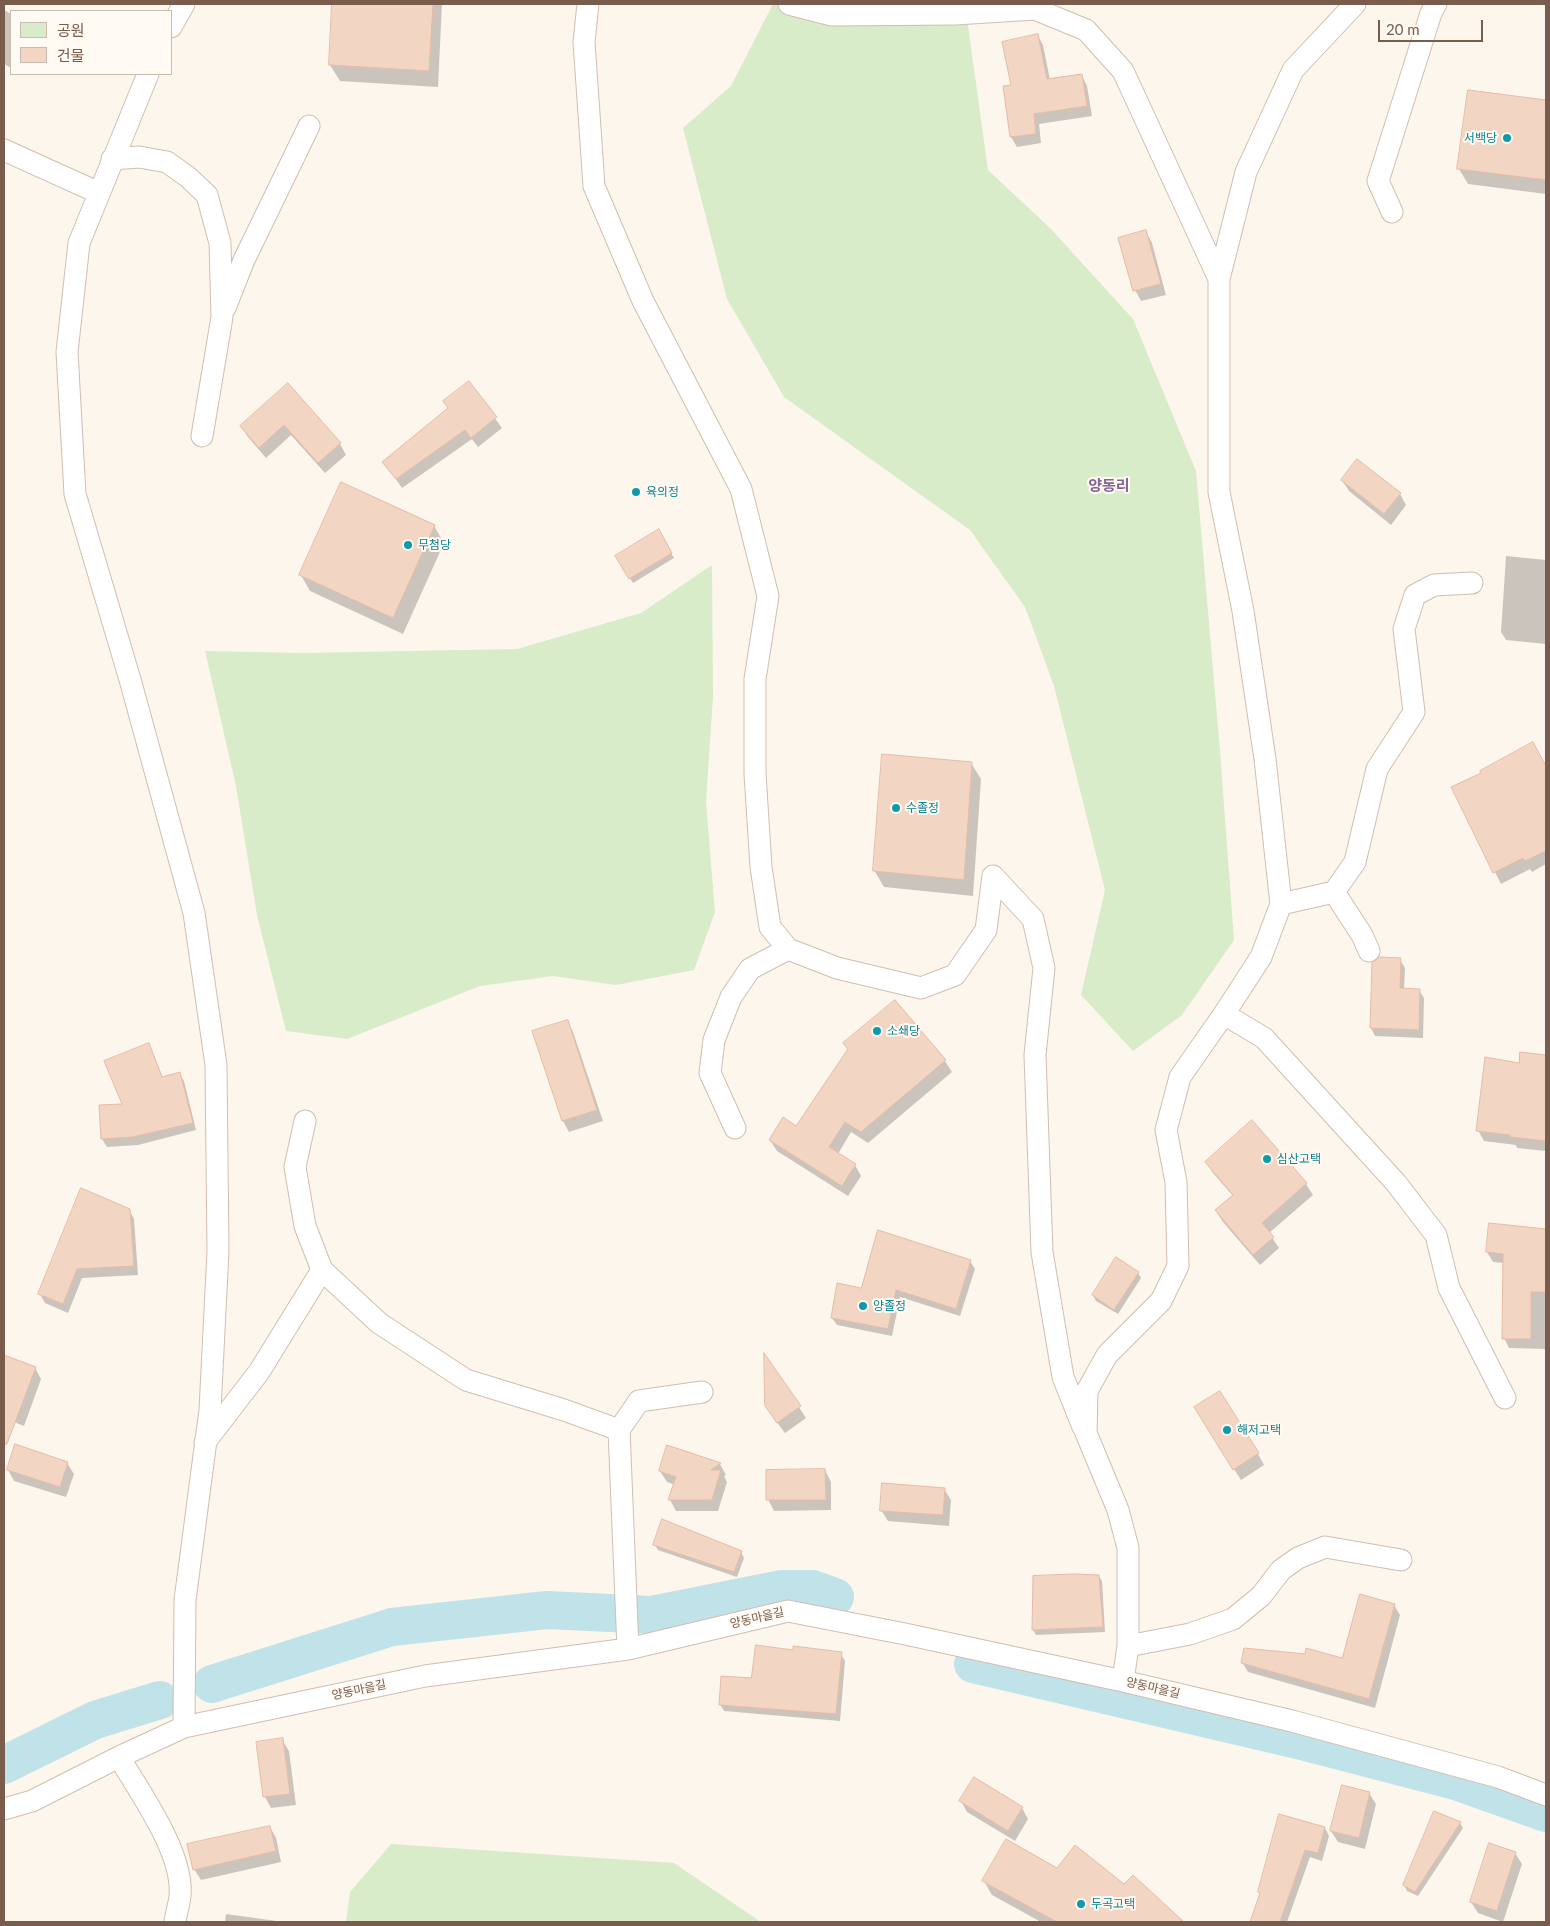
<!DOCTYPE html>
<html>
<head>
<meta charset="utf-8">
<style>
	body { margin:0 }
	#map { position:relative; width:1550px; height:1926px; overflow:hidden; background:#fdf6ec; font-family:Lato,"Noto Sans KR",sans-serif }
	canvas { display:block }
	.frame { position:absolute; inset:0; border:5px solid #7a5c4d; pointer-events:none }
	.legend { position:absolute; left:10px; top:10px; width:162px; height:65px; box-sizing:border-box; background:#fffaf3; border:1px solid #cabbb1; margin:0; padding:6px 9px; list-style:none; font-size:15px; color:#7a5c4d }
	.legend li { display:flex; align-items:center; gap:10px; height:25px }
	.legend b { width:25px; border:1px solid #cabbb1 }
	.scale { position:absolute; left:1378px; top:20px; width:105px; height:22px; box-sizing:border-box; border:2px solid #7a5c4d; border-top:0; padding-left:6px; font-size:15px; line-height:18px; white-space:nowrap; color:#7a5c4d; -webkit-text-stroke:4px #fffaf3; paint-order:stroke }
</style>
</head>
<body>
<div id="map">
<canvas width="1550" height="1926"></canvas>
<div class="frame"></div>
<ul class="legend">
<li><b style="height:14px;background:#d8ecc9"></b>공원</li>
<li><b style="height:14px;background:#f3d5c3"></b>건물</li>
</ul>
<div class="scale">20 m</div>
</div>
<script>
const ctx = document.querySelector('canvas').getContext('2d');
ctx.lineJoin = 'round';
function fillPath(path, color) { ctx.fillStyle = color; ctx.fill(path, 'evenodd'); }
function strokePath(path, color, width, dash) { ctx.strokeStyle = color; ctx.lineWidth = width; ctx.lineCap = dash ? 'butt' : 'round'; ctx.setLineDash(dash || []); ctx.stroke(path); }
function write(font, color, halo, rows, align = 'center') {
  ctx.font = font + ' Lato,"Noto Sans KR",sans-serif'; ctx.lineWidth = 4; ctx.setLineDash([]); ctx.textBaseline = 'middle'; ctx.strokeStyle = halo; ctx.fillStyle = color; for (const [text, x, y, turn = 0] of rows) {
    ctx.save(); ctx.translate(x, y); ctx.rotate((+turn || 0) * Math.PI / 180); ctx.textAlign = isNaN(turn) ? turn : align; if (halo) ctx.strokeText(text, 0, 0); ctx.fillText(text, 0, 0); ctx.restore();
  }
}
const green = new Path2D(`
	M 773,4 L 965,4 L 988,170 L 1050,228 L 1133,319 L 1196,471 L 1220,751 L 1234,940 L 1182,1015 L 1133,1051 L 1081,995 L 1105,890 L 1054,686 L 1025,607 L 970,530 L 784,397 L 727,299 L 683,128 L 731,86 Z
	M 712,565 L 713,697 L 706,801 L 715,912 L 694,970 L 616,985 L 553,976 L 480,986 L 347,1039 L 286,1031 L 257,915 L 236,786 L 205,651 L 303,653 L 517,649 L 641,613 Z
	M 391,1844 L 674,1863 L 761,1922 L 346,1922 L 350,1892 Z`);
const shadow = new Path2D(`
	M 334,4 L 442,4 L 438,87 L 340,81 L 330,65 Z
	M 4,10 L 11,14 L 11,68 L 4,64 Z
	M 1038,36 L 1043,45 L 1050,80 L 1082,76 L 1087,86 L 1092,116 L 1039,124 L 1041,143 L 1017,147 L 1011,137 L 1004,87 L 1012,86 Z
	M 1470,91 L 1546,101 L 1546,194 L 1468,184 L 1459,169 Z
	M 1146,232 L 1152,243 L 1166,295 L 1141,301 L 1135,290 Z
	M 469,383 L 502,428 L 478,447 L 472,439 L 402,488 L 384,462 L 449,409 Z
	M 288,385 L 340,444 L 346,455 L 325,473 L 291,435 L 266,458 L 248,437 L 241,426 Z
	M 1342,480 L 1400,494 L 1406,505 L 1391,525 L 1349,491 Z
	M 434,526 L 444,543 L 403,634 L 310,591 L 301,575 Z
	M 658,531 L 674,558 L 633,583 L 617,556 Z
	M 1506,556 L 1546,560 L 1546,644 L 1506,640 L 1501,632 Z
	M 1539,755 L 1546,768 L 1546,864 L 1532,872 L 1530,869 L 1501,884 L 1453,788 Z
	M 971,763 L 981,779 L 973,896 L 884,887 L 874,870 Z
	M 1400,960 L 1405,968 L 1404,990 L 1419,990 L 1424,998 L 1423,1038 L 1375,1036 L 1371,1028 L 1373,963 Z
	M 567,1021 L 573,1032 L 603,1121 L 569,1132 L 563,1121 L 533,1032 Z
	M 844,1043 L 945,1061 L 952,1072 L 868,1143 L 851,1132 L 838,1154 L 855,1165 L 861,1176 L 848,1196 L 777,1151 L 770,1140 L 796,1128 L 848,1050 Z
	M 149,1044 L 163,1078 L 179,1074 L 184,1081 L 196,1130 L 138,1145 L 107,1147 L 102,1139 L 100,1106 L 124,1105 Z
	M 1521,1053 L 1546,1056 L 1546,1151 L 1517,1148 L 1516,1145 L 1484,1141 L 1478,1130 L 1520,1064 Z
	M 1252,1122 L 1306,1184 L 1313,1195 L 1269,1233 L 1279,1248 L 1260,1265 L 1223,1222 L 1216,1211 L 1233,1196 L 1213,1173 L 1206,1162 Z
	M 129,1210 L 134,1219 L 138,1275 L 82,1278 L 68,1313 L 45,1303 L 40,1294 Z
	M 1490,1224 L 1546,1230 L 1546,1349 L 1509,1348 L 1504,1338 L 1504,1263 L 1493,1262 L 1487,1252 Z
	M 970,1261 L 975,1269 L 960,1316 L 900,1297 L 892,1336 L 837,1325 L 832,1318 L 862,1289 Z
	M 1138,1273 L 1141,1278 L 1118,1314 L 1096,1301 L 1093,1295 Z
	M 766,1357 L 806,1418 L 785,1433 L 773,1417 Z
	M 8,1358 L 35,1368 L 41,1379 L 24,1426 L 4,1418 L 4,1370 Z
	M 1202,1419 L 1258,1454 L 1264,1465 L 1241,1480 Z
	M 667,1447 L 720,1464 L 726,1475 L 724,1476 L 727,1482 L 718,1511 L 676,1511 L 670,1500 L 675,1485 L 667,1482 L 660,1471 Z
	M 67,1463 L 74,1474 L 66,1497 L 14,1481 L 8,1470 Z
	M 825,1470 L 831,1482 L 831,1510 L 774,1511 L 768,1499 Z
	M 944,1489 L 951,1500 L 949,1526 L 888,1521 L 881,1510 Z
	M 655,1545 L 741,1552 L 744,1558 L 737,1577 L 658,1550 Z
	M 1099,1576 L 1102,1581 L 1105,1632 L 1036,1635 L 1033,1630 Z
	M 1394,1605 L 1400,1615 L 1375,1708 L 1248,1672 L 1242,1662 L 1343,1660 Z
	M 794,1652 L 841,1654 L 845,1661 L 840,1721 L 724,1711 L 720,1704 L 752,1680 Z
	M 282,1740 L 289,1751 L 296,1805 L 271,1808 L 265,1797 Z
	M 1369,1793 L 1376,1804 L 1365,1849 L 1338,1842 L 1331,1831 Z
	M 961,1801 L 1022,1808 L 1028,1819 L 1015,1841 L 967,1812 Z
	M 1280,1815 L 1325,1828 L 1329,1836 L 1322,1861 L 1310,1857 L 1287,1922 L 1253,1922 Z
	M 1460,1823 L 1463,1828 L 1418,1896 L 1407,1891 L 1404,1885 Z
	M 270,1827 L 276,1838 L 281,1862 L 201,1880 L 194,1869 Z
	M 1515,1853 L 1522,1864 L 1503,1922 L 1478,1913 L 1471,1902 Z
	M 1058,1870 L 1124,1886 L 1174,1915 L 1178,1922 L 1041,1922 L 992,1895 L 984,1881 Z
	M 226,1914 L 284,1922 L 225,1922 Z`);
const canal = new Path2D(`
	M 973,1664 L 1306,1742 L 1456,1781 L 1546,1813
	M 212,1684 L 392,1627 L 547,1610 L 652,1615 L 782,1589 L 813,1589 L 835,1597
	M 4,1765 L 95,1720 L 160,1700`);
const building = new Path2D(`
	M 332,4 L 433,4 L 429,71 L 329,65 Z
	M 1038,34 L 1047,79 L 1082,74 L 1087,106 L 1034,114 L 1036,134 L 1010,137 L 1003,86 L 1011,85 L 1002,42 Z
	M 1468,90 L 1546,100 L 1546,180 L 1457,169 Z
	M 1146,230 L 1161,284 L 1133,291 L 1118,238 Z
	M 469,381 L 497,417 L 471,438 L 465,430 L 396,479 L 382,462 L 448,408 L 443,401 Z
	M 288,383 L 341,443 L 318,463 L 284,425 L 259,448 L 240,426 Z
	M 1357,459 L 1401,493 L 1384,514 L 1341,480 Z
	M 341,482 L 435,525 L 393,618 L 299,575 Z
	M 659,529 L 672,553 L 629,579 L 615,556 Z
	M 1533,742 L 1546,766 L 1546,851 L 1525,861 L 1523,858 L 1493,873 L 1451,787 L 1481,773 L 1480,771 Z
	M 882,754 L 972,762 L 964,880 L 873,871 Z
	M 1380,957 L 1401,958 L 1400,988 L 1420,989 L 1419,1030 L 1370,1028 L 1372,963 Z
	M 895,1000 L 946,1060 L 861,1132 L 845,1122 L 829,1147 L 856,1164 L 842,1186 L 769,1140 L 783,1117 L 796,1126 L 848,1049 L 843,1043 Z
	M 568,1020 L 597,1110 L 562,1121 L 532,1031 Z
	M 149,1043 L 162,1077 L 180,1072 L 193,1123 L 133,1137 L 101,1139 L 99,1105 L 122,1104 L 104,1061 Z
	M 1520,1052 L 1546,1055 L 1546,1141 L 1510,1137 L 1510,1135 L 1476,1131 L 1485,1057 L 1519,1063 Z
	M 1252,1120 L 1307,1183 L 1262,1223 L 1274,1237 L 1253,1255 L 1215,1210 L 1233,1195 L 1205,1162 Z
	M 81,1188 L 130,1209 L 134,1266 L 77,1269 L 63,1304 L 38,1294 Z
	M 1489,1223 L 1546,1229 L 1546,1292 L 1531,1292 L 1531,1339 L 1502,1339 L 1503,1254 L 1486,1252 Z
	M 878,1230 L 971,1260 L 956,1309 L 896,1290 L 888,1329 L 831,1318 L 837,1283 L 861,1288 Z
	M 1116,1257 L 1139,1272 L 1114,1310 L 1092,1295 Z
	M 764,1353 L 801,1406 L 777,1423 L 765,1406 Z
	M 4,1355 L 36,1367 L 7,1444 L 4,1444 Z
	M 1220,1391 L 1259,1453 L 1233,1470 L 1194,1407 Z
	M 15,1444 L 68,1462 L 60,1487 L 7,1470 Z
	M 667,1445 L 721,1463 L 711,1470 L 721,1470 L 712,1500 L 668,1500 L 676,1477 L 659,1471 Z
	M 825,1469 L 826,1500 L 766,1500 L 766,1470 Z
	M 882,1483 L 945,1488 L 943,1515 L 880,1511 Z
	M 662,1519 L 742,1551 L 734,1572 L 653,1545 Z
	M 1074,1574 L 1099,1575 L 1103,1627 L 1032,1630 L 1033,1576 Z
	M 1360,1594 L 1395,1604 L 1369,1699 L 1241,1663 L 1244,1648 L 1305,1654 L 1306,1648 L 1342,1658 Z
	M 756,1645 L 793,1650 L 793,1646 L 842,1652 L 836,1714 L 719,1705 L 721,1676 L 751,1678 Z
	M 283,1738 L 290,1794 L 263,1797 L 256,1742 Z
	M 974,1777 L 1023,1807 L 1008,1831 L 959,1801 Z
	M 1342,1785 L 1370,1792 L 1359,1838 L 1330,1831 Z
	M 1434,1811 L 1461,1822 L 1415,1892 L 1403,1885 Z
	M 1279,1814 L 1325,1827 L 1318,1853 L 1305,1850 L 1280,1922 L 1250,1922 L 1260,1893 L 1258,1892 Z
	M 270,1826 L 276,1851 L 193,1870 L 187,1844 Z
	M 1006,1839 L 1057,1868 L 1075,1845 L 1124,1884 L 1133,1875 L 1184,1922 L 1057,1922 L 982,1881 Z
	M 1489,1843 L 1516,1852 L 1497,1911 L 1470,1902 Z`);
const service = new Path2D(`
	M 588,4 L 584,42 L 594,186 L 643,301 L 741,489 L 768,596 L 755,679 L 755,774 L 761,867 L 770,927 L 788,949 L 837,968 L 921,988 L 955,975 L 986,930 L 993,876
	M 789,4 L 832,15 L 955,14 L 1035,9 L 1086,30 L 1123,71 L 1219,279
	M 171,27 L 184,4
	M 148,74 L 79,243 L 67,352 L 75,494 L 131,683 L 194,913 L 216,1065 L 218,1251 L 210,1410 L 185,1600 L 184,1727
	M 4,150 L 99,193
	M 112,159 L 139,157 L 167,162 L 188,177 L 207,195 L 220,243 L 222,317 L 202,436
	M 1392,212 L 1378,181 L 1431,13 L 1436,4
	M 225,308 L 244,260 L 309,126
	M 993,876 L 1033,919 L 1044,968 L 1035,1055 L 1042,1252 L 1063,1377 L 1083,1427
	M 1334,892 L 1362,935 L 1369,951
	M 1281,904 L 1334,892 L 1355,862 L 1377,769 L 1414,712 L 1404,629 L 1415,595 L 1434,585 L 1472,583
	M 1224,1014 L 1264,1038 L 1396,1183 L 1436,1235 L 1449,1288 L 1505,1398
	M 305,1121 L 295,1167 L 305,1226 L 322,1270 L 379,1323 L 466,1380 L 564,1410 L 619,1430
	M 735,1128 L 710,1073 L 714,1040 L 731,997 L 750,969 L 788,949
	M 205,1442 L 259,1372 L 322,1270
	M 1128,1646 L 1190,1634 L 1233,1619 L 1261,1596 L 1281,1570 L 1298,1558 L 1325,1547 L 1401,1560
	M 628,1649 L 619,1430 L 639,1401 L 702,1392
	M 1123,1681 L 1128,1646 L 1128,1548 L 1118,1510 L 1086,1433 L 1087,1391 L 1107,1355 L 1161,1301 L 1178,1266 L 1176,1182 L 1166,1130 L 1180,1077 L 1224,1014 L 1261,957 L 1281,904 L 1265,759 L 1243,611 L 1219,492 L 1219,279 L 1246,172 L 1293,70 L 1355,4
	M 119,1757 C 140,1793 184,1853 180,1896 C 179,1905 176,1914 175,1922
	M 4,1809 L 32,1801 L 119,1757 L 184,1727 L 425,1676 L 628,1649 L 788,1611 L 905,1634 L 1123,1681 L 1292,1721 L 1498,1777 L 1546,1795`);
const markers = [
	[1507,138,5,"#0f9aa8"],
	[636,492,5,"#0f9aa8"],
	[408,545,5,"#0f9aa8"],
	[896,808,5,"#0f9aa8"],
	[877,1031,5,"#0f9aa8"],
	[1267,1159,5,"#0f9aa8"],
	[863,1306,5,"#0f9aa8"],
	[1227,1430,5,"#0f9aa8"],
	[1081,1904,5,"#0f9aa8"]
];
const cultureNames = [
	["서백당",1497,138,"right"],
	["육의정",646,492],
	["무첨당",418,545],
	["수졸정",906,808],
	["소쇄당",887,1031],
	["심산고택",1277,1159],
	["양졸정",873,1306],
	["해저고택",1237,1430],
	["두곡고택",1091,1904]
];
const streetNames = [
	["양동마을길",757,1618,-13],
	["양동마을길",1153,1688,13],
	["양동마을길",359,1690,-12]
];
const quarterNames = [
	["양동리",1109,486]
];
fillPath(green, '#d8ecc9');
fillPath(shadow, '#0003');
strokePath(canal, '#bfe3e8', 38);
fillPath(building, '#f3d5c3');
strokePath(building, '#e6bba3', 1);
strokePath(service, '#d1beb0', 23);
strokePath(service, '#fff', 21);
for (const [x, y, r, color] of markers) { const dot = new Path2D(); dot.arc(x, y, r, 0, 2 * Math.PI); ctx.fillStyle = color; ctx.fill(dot); strokePath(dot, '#fffaf3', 2); }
write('12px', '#0d838f', '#fffaf3', cultureNames, 'left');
write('12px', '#7a5c4d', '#fffaf3', streetNames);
write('bold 15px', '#846695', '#fffaf3', quarterNames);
</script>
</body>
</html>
